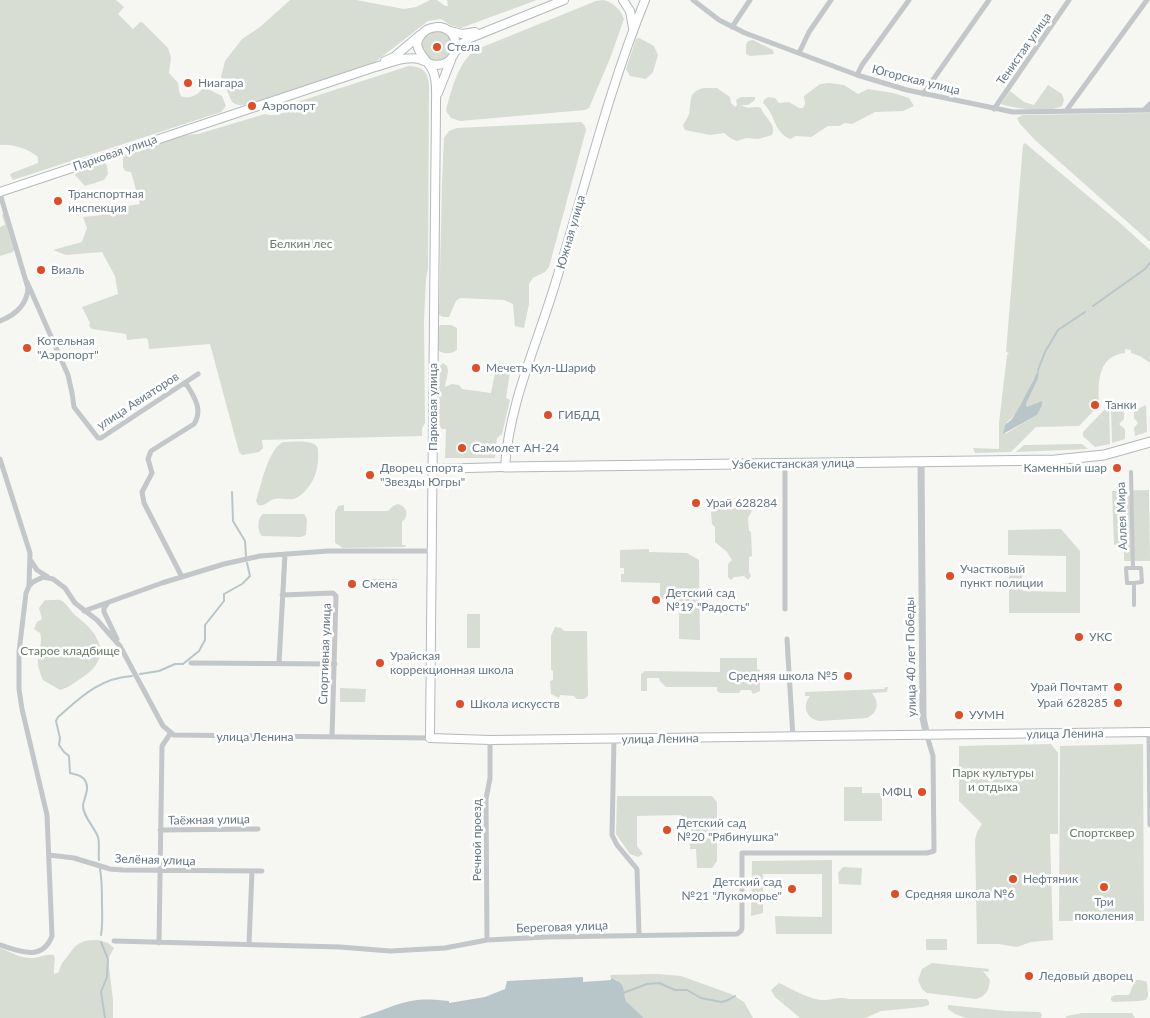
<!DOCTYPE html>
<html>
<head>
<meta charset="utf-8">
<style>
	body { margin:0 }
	canvas { display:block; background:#f6f6f2 }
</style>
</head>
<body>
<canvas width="1150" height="1018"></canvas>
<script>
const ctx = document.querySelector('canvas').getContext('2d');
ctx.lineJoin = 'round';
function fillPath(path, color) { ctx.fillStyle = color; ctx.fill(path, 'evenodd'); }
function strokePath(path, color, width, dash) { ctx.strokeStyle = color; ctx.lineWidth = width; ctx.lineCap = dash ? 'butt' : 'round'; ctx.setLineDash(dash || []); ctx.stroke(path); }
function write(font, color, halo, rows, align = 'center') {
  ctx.font = font + ' Lato,sans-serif'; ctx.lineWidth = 5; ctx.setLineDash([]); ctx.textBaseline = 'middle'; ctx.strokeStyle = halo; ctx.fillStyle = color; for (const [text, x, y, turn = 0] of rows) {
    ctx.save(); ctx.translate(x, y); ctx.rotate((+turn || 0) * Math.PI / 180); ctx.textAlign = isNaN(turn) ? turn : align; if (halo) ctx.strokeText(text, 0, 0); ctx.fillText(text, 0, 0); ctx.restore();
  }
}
const green = new Path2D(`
	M 0,0 L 116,0 L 124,7 L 118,14 L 133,29 L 140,22 L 143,23 L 168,48 L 171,58 L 169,73 L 178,83 L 179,91 L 181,96 C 188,100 198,95 202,89 L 208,89 L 222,96 L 226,106 L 221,112 L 13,180 L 10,175 L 12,173 L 38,163 L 38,157 C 29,149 12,144 0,145 Z
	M 290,0 L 356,0 L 404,9 L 416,7 L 430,0 L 437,0 L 445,6 L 448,6 L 447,0 L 537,0 L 461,28 L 452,26 L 441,19 L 428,21 L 375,62 L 256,102 C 247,104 240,108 232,102 L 221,77 L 225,61 L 242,39 L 260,27 Z
	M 603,0 C 613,2 621,10 624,19 L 611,56 L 589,108 L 585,110 L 460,121 L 451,118 L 446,111 C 451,90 458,63 475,50 L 596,1 Z
	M422 46a15 15 0 1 1 30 0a15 15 0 1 1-30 0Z
	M 639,38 L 654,46 L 658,55 L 653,72 L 646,79 L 630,76 L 626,69 L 636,39 Z
	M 753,40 L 773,50 L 774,54 L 750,56 L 746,54 L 746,45 L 748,41 Z
	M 409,66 C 423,67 428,71 429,85 L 428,268 L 426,279 L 424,320 L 425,423 L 422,428 L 422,436 L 262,440 L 263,448 L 259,452 L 242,455 L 239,452 L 210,344 L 149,349 L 148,340 L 146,338 L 127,340 L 126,334 L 92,329 L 89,326 L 90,323 L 82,307 L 118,294 L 115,276 L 102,252 L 66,255 L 53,250 L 82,242 L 87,228 L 83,217 L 103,215 L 103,210 L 140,204 L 131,172 L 125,171 L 123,167 L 123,157 L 130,152 L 185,135 L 198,134 L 265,114 C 277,118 289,112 297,102 Z
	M 829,83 L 844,85 L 858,94 L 868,89 L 893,93 L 909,98 L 914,106 L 903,111 L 875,112 L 852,124 L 845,123 L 839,126 L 828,126 L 811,137 L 796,136 L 790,139 C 773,131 776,115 763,103 L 764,100 L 768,97 L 775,98 L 779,103 L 789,102 L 799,108 L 803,108 L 805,104 L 804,96 L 820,84 Z
	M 1048,85 L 1062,94 L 1064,100 L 1062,106 C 1047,113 1017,109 1001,104 L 1010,91 L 1024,102 L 1034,105 Z
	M 704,88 L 717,88 L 730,97 L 731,103 L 735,107 L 737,105 L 736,100 L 741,97 L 755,97 L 755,100 L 748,105 L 741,105 C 751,111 753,105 761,108 C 764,118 777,123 772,135 L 758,139 L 746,138 L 737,141 L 732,139 L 724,133 L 710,135 L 685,130 L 683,125 C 685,121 688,118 689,114 C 692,101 687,92 704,88 Z
	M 1150,113 L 1150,242 L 1036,141 L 1020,124 L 1017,118 L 1023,115 Z
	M 581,122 L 585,126 L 586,130 L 549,267 L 545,272 L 533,278 L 529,284 L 529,304 L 524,328 L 515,326 L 513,304 L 504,300 L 460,298 L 456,301 L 449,317 L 443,317 L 439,315 L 442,184 L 444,138 L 449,131 L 457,128 Z
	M 1025,143 L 1120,223 L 1150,250 L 1150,363 L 1140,356 L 1131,353 L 1131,350 L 1125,349 L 1125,353 C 1097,356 1098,383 1099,405 L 1079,426 L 1036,427 L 1011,452 L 975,453 L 973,448 L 999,449 L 999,423 L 1007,355 L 1009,353 L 1006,352 L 1023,145 ZM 1034,378 L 1038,379 L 1026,404 L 1027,407 L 1030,407 L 1038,402 L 1037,415 L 1005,434 L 1007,422 C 1021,412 1027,393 1034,378 Z
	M 103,162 L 107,165 L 108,174 L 104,180 L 85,186 L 75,175 L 77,170 Z
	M 4,213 L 15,247 L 13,252 L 0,256 L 0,227 L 5,225 L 2,215 Z
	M 440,325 L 451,325 L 457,328 L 457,350 C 452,354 442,355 437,349 L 439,327 Z
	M 443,363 L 447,366 L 448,371 L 445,387 L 452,384 L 459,385 L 462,389 L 491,393 L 497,363 L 507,363 L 511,366 L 506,398 L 510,400 L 502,434 L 497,438 L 495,458 L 445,458 L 446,429 L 442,429 L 439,425 L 438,368 Z
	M 1109,405 L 1110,444 L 1095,447 L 1083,436 L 1083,432 Z
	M 1146,405 L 1147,432 L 1135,436 L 1134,428 L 1138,423 L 1134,418 L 1134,411 Z
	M 1111,406 L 1124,411 L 1124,419 L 1119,424 L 1125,429 L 1125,439 L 1112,443 Z
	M 283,442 C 291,442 306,440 314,444 C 318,446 318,449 318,453 C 319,470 313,487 298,497 C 291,502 283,497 275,499 C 268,500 266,507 258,505 L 256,501 C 261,486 268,449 283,442 Z
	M 1082,444 L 1088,449 L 1016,452 L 1024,445 Z
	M 1149,490 L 1150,561 L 1124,561 L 1124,544 L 1114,545 L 1112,491 Z
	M 398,504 C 408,507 409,516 402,522 L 402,545 L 406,545 L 405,547 L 343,548 L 335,543 L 335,512 L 338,506 L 344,505 L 344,511 L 388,511 L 393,506 Z
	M 748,507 L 752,511 L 748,518 L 749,531 L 751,532 L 752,556 L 749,557 L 749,572 L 751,576 L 748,580 L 744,576 L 734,577 L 731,580 L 728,577 L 728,564 L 732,560 L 727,552 L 715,542 L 715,527 L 712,524 L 711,512 L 716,508 Z
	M 263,514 L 304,514 L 307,519 L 306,535 L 301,537 L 262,536 C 257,531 257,518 263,514 Z
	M 1061,529 L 1080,551 L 1080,613 L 1009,613 L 1009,571 L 1022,571 L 1023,591 L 1066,592 L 1066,556 L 1008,555 L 1008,530 Z
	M 649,549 L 649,552 L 687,553 L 699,560 L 700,640 L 679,639 L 679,599 L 660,599 L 660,583 L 621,582 L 621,574 L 624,574 L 624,568 L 620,568 L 620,550 Z
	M 369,579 L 397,579 L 397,589 L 369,589 Z
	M 45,600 C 50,601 55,599 60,600 C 66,602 71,612 76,616 C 100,634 113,657 83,677 C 75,682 70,687 60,690 L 43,680 C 40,673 37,665 38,657 C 39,648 43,642 40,633 L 34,629 L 37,622 L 42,619 L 39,608 Z
	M 467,614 L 480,614 L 480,648 L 467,648 Z
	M 555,627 L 561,628 L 564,631 L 587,631 L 588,696 L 584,699 L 577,699 L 574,696 L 560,695 L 559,698 L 551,694 L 550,681 L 553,680 L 553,671 L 551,670 L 551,636 Z
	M 720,658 L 757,658 L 757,669 L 760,670 L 760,691 L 753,694 L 751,690 L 741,690 L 739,693 L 720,693 L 717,691 L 717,687 L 666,687 L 660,681 L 659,678 L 647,678 L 647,691 L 641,691 L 641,674 L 645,671 L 720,672 Z
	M 885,687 L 888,687 L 887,692 L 872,693 C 879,702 879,712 867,718 L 819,721 C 806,718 802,706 810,696 L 805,696 L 805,692 L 884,689 Z
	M 340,688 L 366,689 L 365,702 L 340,702 Z
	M 1051,744 L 1058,753 L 1058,834 L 1050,834 L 1053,940 L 1031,942 L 1017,947 L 999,944 L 977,944 L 975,840 L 977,832 L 982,824 L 959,801 L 959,746 Z
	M 1143,744 L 1144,921 L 1059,921 L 1060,746 Z
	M 844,787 L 862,787 L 862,793 L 882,793 L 882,821 L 844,821 Z
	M 617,796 L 712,796 L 717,802 L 717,861 L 712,868 L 697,868 L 696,849 L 690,849 L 691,828 L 688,828 L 688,821 L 682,821 L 681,815 L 637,816 L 637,846 L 643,854 L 638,857 L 630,854 L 616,834 Z
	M 832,860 L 832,934 L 776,934 L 775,916 L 822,917 L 822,874 L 763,874 L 763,913 L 751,916 L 752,861 Z
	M 844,867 L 862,868 L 861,885 L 839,884 L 838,873 L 842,868 Z
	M 926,939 L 947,939 L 947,950 L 926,950 Z
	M 98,940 L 108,943 L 114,948 L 108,959 L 113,1000 L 113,1018 L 0,1018 L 0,948 C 11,952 21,959 34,958 C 41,957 47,953 54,955 C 56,961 53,968 54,974 L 59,972 C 60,965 63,962 67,957 C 77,943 80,940 98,940 Z
	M 932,963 L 989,969 L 988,972 L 983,971 L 990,980 C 989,989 987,996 976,999 L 927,993 L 922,989 L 918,980 L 922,969 Z
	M 658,974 L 681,976 L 731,994 L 744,1002 L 753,1018 L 644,1018 L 626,1001 L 617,980 L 611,978 L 610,975 Z
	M 1135,980 L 1141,980 L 1147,982 L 1148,996 L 1146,1000 L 1139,1001 L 1113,1002 L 1111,1000 L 1111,997 L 1115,995 L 1129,995 Z
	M 779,983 C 792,989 806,998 821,1000 C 832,1001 836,996 849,999 L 927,999 L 929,1002 L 929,1005 L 922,1007 L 881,1011 L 865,1018 L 800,1018 L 775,997 L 771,990 Z
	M 948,1005 L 1006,1011 L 1040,1012 L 1042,1015 L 1041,1018 L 966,1018 L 955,1014 L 948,1009 Z
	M 1082,1013 L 1132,1013 L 1135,1018 L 1065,1018 L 1067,1016 Z`);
const water = new Path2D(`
	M 1039,369 L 1038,379 L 1026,404 L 1027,407 L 1042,401 L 1042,405 L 1037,415 L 1003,434 L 1005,425 L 1012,419 L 1020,406 Z
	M 583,977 L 583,982 L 611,980 L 611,978 C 627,984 622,989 626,1001 L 644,1018 L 358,1018 C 378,1013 397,1002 417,1000 C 428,999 438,1000 449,1001 L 449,1003 L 485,997 L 505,989 L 507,981 Z`);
const stream = new Path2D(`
	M 1093,306 L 1145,269 L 1150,263
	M 1038,370 L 1045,352 L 1058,330 L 1085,312
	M 232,492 L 233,521 L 245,541 L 246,556
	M 140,674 L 159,671 L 175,664 L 183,664 L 199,651 L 205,640 L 205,625 L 224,601 L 224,594 L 242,584 L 250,576 L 247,563
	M 99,860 C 98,853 100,844 98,837 C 95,828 82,815 83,805 C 84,798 91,787 84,779 C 81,775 74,774 70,773 L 69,756 L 64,752 L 59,745 L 60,738 L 56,721 L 58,717 C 81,697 100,678 132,676
	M 100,869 C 102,880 102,890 102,902 C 102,913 103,923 101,935
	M 101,942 L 108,959 L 107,977 L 101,992 L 105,1018
	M 623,993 L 647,984 L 659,983 L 675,990 L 687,990 L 701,998 L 716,1001 L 722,1002 L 728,1000 L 735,996`);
const pedestrian = new Path2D(`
	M 1131,472 L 1133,568 L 1126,568 L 1127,583 L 1134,583 L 1134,605
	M 1133,568 L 1141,568 L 1142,582 L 1134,583`);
const minor = new Path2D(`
	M 693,0 L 719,20 L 745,33 L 857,75 L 907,90 L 1013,112 L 1150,110
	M 732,27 L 750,0
	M 799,53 L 809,32 L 831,0
	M 857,75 L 862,65 L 909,0
	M 923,94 L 989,0
	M 994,109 L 1069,0
	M 1144,110 L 1150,104
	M 1066,111 L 1147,0
	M 0,194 L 28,288 C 27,305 15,315 0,321
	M 27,282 L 68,375 L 72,393 L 74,407 L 98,438 L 101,438 L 198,374
	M 0,459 L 30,553 L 29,586
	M 785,464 L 785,609
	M 31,561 L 37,570 L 48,577
	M 182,577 L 144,503 L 142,492 L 152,473 L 148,459 L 151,451 L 194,424 C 203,410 195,398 187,385 L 183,384
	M 282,595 L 333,593 L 336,596 L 332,737
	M 107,604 L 104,608 L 104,612 L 117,639
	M 84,611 L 162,583 L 224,564 L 260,556 L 328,551 L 432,551
	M 787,639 L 793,738
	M 191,663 L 335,664
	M 279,663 L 285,554
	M 1149,732 L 1150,825
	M 614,739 L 612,835 L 617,845 L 637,869 L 639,934
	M 160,830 L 258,829
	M 49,855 L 74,858 L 110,869 L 123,870 L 262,871
	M 487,940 L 486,799 L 490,778 L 490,740
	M 114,941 L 340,947 L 390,951 L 445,948 L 487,940 L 547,937 L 737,934 L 741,931 L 742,928 L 742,853 L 927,853 L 934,851 L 933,756 L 927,736
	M 159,943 L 162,746 L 170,734
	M 249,944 L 252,871
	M 0,945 C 19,951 42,962 52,936 L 47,815 L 22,709 L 19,689 L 19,652 L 26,593 L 29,586 L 33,582 L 43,577 L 53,579 L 65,588 L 75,603 L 97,620 L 120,646 L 163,726 L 174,735 L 430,738`);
const tertiary = new Path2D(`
	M 921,462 L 923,718 L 927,736`);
const secondary = new Path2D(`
	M 623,0 L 630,11 L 633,28
	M 450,31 L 462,34 L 475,32
	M 456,51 L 460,45 L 470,38 L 564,0
	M 385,61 L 394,57 L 420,35
	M 428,63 C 457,74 467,32 440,27 C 435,27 429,28 425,31 C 405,48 430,59 434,74 C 437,83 436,95 436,105 L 430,738 L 490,740 L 1150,732
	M 438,93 L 451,60
	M 0,192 L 372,68 C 387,64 410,53 424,61
	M 433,469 L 505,467 C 509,403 538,342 556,281 C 585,188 608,91 645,0`);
const primary = new Path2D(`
	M 505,467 L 1055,460 L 1104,455 L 1150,442`);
const markers = [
	[437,47,5,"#e34b25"],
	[188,83,5,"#e34b25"],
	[252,106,5,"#e34b25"],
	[58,201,5,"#e34b25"],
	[41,270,5,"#e34b25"],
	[27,348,5,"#e34b25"],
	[476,368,5,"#e34b25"],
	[1095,405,5,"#e34b25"],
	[548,415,5,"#e34b25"],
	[462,448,5,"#e34b25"],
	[1117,468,5,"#e34b25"],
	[370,475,5,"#e34b25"],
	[696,503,5,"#e34b25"],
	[950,576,5,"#e34b25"],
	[352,584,5,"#e34b25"],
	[656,600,5,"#e34b25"],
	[1079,637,5,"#e34b25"],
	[380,663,5,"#e34b25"],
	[848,676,5,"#e34b25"],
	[1118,687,5,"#e34b25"],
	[1118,703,5,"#e34b25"],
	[460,704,5,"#e34b25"],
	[959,715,5,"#e34b25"],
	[922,792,5,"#e34b25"],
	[667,830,5,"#e34b25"],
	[1013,879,5,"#e34b25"],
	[1104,887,5,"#e34b25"],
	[792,889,5,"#e34b25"],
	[895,894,5,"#e34b25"],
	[1029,976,5,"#e34b25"]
];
const poiNames = [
	["Стела",447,47],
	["Ниагара",198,83],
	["Аэропорт",262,106],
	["Транспортная",68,194],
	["инспекция",68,208],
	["Виаль",51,270],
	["Котельная",37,341],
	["\"Аэропорт\"",37,355],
	["Мечеть Кул-Шариф",486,368],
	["Танки",1105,405],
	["ГИБДД",558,415],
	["Самолет АН-24",472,448],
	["Дворец спорта",380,468],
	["\"Звезды Югры\"",380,482],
	["Каменный шар",1107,468,"right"],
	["Урай 628284",706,503],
	["Участковый",960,569],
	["пункт полиции",960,583],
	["Смена",362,584],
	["Детский сад",666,593],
	["№19 \"Радость\"",666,607],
	["УКС",1089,637],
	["Урайская",390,656],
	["коррекционная школа",390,670],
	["Средняя школа №5",838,676,"right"],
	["Урай Почтамт",1108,687,"right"],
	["Урай 628285",1108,703,"right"],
	["Школа искусств",470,704],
	["УУМН",969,715],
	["МФЦ",912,792,"right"],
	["Детский сад",677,823],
	["№20 \"Рябинушка\"",677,837],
	["Нефтяник",1023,879],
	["Детский сад",782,882,"right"],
	["№21 \"Лукоморье\"",782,896,"right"],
	["Средняя школа №6",905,894],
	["Три",1104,902,"center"],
	["поколения",1104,916,"center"],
	["Ледовый дворец",1039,976]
];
const streetNames = [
	["Тенистая улица",1024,49,-55],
	["Югорская улица",916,80,14],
	["Парковая улица",115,153,-19],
	["Южная улица",571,232,-74],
	["улица Авиаторов",138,401,-33],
	["Парковая улица",433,407,-90],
	["Узбекистанская улица",793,464,-1],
	["Аллея Мира",1122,516,-92],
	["Спортивная улица",325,654,-88],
	["улица 40 лет Победы",911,657,-91],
	["улица Ленина",1065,734,-1],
	["улица Ленина",255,737],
	["улица Ленина",660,739,-1],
	["Таёжная улица",209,820,-1],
	["Речной проезд",477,840,-90],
	["Зелёная улица",155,860,2],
	["Береговая улица",562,927,-2]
];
const parkNames = [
	["Белкин лес",301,244],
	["Старое кладбище",70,651],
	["Парк культуры",993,773],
	["и отдыха",993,787],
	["Спортсквер",1102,833]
];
fillPath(green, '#d7ddd3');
fillPath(water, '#b9c6c9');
strokePath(stream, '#b9c6c9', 2);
strokePath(secondary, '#b3b9bd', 10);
strokePath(primary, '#b4b9bc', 11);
strokePath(pedestrian, '#c3c7ca', 4);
strokePath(minor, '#c3c7ca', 5);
strokePath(tertiary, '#c3c7ca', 7);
strokePath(secondary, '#fff', 8);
strokePath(primary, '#fff', 9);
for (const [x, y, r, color] of markers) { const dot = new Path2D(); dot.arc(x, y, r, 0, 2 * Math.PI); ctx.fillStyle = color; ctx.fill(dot); strokePath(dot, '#fff', 2); }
write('12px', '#657783', '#fff', poiNames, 'left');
write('12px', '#657783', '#fff', streetNames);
write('12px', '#697b64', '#fff', parkNames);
</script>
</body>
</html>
